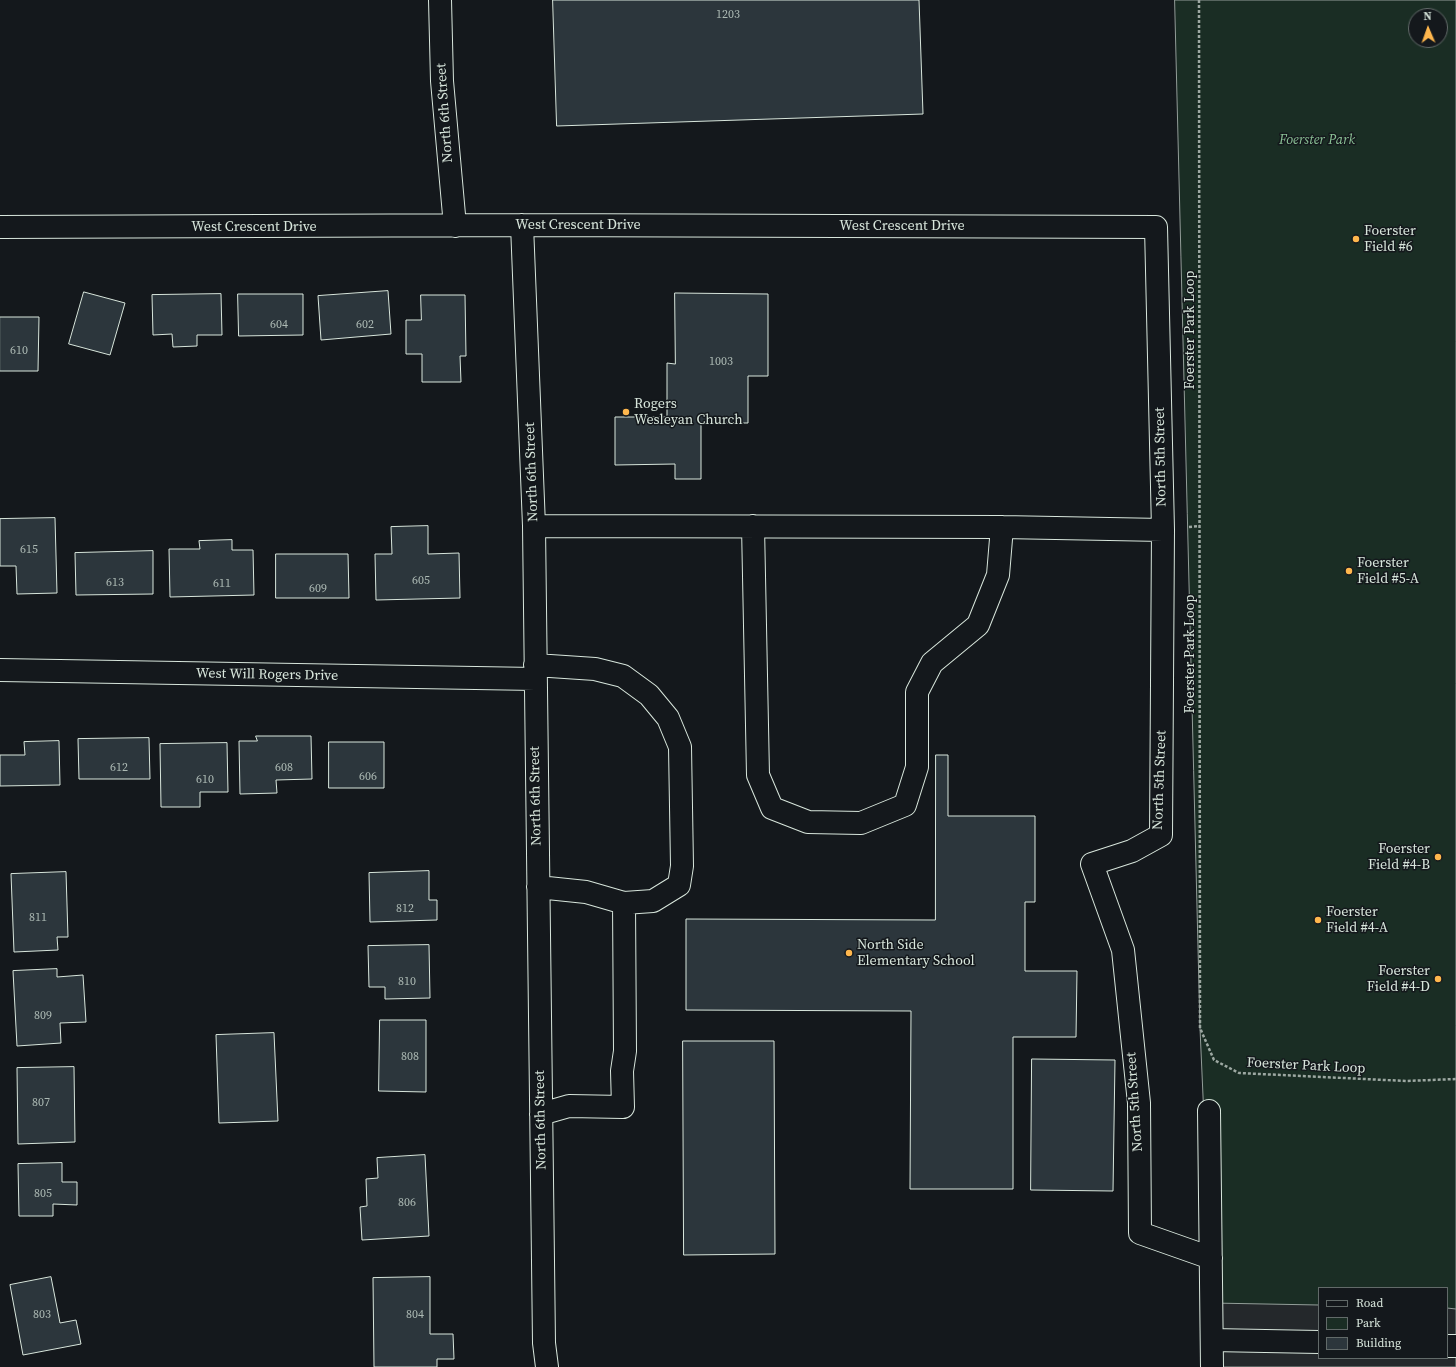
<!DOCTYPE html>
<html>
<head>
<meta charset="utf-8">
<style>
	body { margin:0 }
	#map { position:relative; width:1456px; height:1367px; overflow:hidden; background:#14181c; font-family:"Source Serif 4",serif }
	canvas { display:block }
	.legend { position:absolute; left:1318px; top:1287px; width:130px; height:72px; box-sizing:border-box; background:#14181c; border:1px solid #626a69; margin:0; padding:5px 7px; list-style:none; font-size:12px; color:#d8e6dc }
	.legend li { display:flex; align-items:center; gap:8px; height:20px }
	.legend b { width:20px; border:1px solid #626a69 }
	.north { position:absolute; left:1408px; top:8px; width:40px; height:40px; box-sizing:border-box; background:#14181c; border:1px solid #626a69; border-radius:50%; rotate:358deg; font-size:11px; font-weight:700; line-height:16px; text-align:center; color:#d8e6dc }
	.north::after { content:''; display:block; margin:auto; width:14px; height:18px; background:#ffb74d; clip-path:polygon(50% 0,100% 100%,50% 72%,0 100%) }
</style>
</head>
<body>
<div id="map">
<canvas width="1456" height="1367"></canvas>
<ul class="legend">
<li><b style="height:5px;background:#14181c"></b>Road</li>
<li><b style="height:11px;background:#1a2d24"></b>Park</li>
<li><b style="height:11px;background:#2c363c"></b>Building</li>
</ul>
<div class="north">N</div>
</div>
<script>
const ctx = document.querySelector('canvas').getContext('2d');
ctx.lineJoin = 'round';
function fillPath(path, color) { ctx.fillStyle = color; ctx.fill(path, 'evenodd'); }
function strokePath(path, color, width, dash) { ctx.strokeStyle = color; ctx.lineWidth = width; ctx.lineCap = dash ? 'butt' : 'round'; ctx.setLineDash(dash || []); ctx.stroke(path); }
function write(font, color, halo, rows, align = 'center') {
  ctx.font = font + ' "Source Serif 4",serif'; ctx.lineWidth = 3; ctx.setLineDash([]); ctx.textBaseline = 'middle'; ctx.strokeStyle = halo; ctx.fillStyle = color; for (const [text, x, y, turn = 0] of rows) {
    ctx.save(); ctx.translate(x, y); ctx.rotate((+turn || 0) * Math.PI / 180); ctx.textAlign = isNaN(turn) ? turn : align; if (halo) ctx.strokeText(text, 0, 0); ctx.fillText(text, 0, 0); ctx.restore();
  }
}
const green = new Path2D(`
	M 1175,0 L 1456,0 L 1456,1367 L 1215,1367 L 1200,1028 ZM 1416,16 L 1440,16 L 1440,40 L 1416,40 ZM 1319,1288 L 1447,1288 L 1447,1358 L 1319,1358 Z`);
const parking = new Path2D(`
	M 1211,1303 L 1319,1305 L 1319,1358 L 1447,1358 L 1447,1308 L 1456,1309 L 1456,1367 L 1215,1367 Z`);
const building = new Path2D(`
	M 553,0 L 919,0 L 923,114 L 557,126 Z
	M 388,291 L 391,334 L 321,340 L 318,296 Z
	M 84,292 L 125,303 L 110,355 L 69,344 Z
	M 675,293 L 768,294 L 768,376 L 748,376 L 748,423 L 701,423 L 701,479 L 675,479 L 675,464 L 615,465 L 615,417 L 667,417 L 667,363 L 675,364 Z
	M 221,294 L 222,335 L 197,335 L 197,346 L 173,347 L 172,334 L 153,335 L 152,295 Z
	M 238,294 L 303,294 L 303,335 L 239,336 Z
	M 421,295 L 465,295 L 466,356 L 460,356 L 461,382 L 422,382 L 422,354 L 406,354 L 406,320 L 421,320 Z
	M 0,317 L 39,317 L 38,371 L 0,371 Z
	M 55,518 L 57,593 L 17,594 L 16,566 L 0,566 L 0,519 Z
	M 428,526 L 428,554 L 459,553 L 460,598 L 376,600 L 375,554 L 392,554 L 391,527 Z
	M 232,540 L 232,550 L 253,550 L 254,595 L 170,597 L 169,549 L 200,549 L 199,541 Z
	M 153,551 L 153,594 L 76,595 L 75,553 Z
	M 276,554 L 348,554 L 349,598 L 276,598 Z
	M 256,736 L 311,736 L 312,779 L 276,780 L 277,793 L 240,794 L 239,741 L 257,741 Z
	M 149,738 L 150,779 L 79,779 L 78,739 Z
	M 59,741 L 60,785 L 0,786 L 0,755 L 25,755 L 24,742 Z
	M 329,742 L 384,742 L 384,788 L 329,788 Z
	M 227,743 L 228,792 L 200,792 L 200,807 L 161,807 L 160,744 Z
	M 936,755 L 948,755 L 948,816 L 1035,816 L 1035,902 L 1025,902 L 1025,971 L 1077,971 L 1076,1037 L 1013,1037 L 1013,1189 L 910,1189 L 911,1011 L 686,1010 L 686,919 L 935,920 Z
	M 429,871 L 429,900 L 437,900 L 437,920 L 370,922 L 369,873 Z
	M 66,872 L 68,937 L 57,937 L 58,950 L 14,952 L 11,874 Z
	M 429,945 L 430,998 L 385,999 L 385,987 L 369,987 L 368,946 Z
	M 57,969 L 57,977 L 83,975 L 86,1022 L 60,1023 L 61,1043 L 17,1046 L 13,971 Z
	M 380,1020 L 426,1020 L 426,1092 L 379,1091 Z
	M 274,1033 L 278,1121 L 219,1123 L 216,1035 Z
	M 683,1041 L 774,1041 L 775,1254 L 684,1255 Z
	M 1032,1059 L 1115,1060 L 1113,1191 L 1031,1190 Z
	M 74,1067 L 75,1142 L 18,1144 L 17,1068 Z
	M 425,1155 L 429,1236 L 362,1240 L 360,1207 L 367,1206 L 366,1179 L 378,1178 L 377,1158 Z
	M 62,1163 L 62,1182 L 77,1182 L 77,1205 L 53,1204 L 53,1216 L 19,1216 L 18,1164 Z
	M 51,1277 L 60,1323 L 76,1320 L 81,1344 L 23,1355 L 10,1285 Z
	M 430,1277 L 430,1334 L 453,1334 L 454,1359 L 437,1359 L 437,1367 L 374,1367 L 373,1278 Z`);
const path = new Path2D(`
	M 1199,0 L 1200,1028 L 1214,1060 L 1239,1073 L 1406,1081 L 1456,1079
	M 1189,527 L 1200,526`);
const minor = new Path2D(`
	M 440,0 L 442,81 L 455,226
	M 522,225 L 534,526 L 544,1343 L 547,1367
	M 0,227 L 522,225 L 1156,227 L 1163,530 L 1161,835 L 1132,851 L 1092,864 L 1123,950 L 1139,1103 L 1140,1233 L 1211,1258
	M 534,526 L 1002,527 L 1163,530
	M 753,526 L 758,775 L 772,808 L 808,822 L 861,823 L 905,805 L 917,767 L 917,692 L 932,663 L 978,625 L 998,575 L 1002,527
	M 535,665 L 595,669 L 623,676 L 649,695 L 668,718 L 680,747 L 682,866 L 679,885 L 653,901 L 624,903 L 586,892 L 538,887
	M 0,670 L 535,679
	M 1209,1111 L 1212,1367
	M 541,1114 L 569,1106 L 623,1107 L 622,1071 L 625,1051 L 624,903
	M 1212,1340 L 1319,1342
	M 1447,1346 L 1456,1346`);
const markers = [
	[1356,239,4,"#ffb74d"],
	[626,412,4,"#ffb74d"],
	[1349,571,4,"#ffb74d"],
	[1438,857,4,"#ffb74d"],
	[1318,920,4,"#ffb74d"],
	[849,953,4,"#ffb74d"],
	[1438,979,4,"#ffb74d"]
];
const numberNames = [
	["1203",728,15],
	["604",279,325],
	["602",365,325],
	["610",19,351],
	["1003",721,362],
	["615",29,550],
	["605",421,581],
	["613",115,583],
	["611",222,584],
	["609",318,589],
	["612",119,768],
	["608",284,768],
	["606",368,777],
	["610",205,780],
	["812",405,909],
	["811",38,918],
	["810",407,982],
	["809",43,1016],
	["808",410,1057],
	["807",41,1103],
	["805",43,1194],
	["806",407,1203],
	["803",42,1315],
	["804",415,1315]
];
const streetNames = [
	["North 6th Street",445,113,-94],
	["West Crescent Drive",578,225],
	["West Crescent Drive",902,226],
	["West Crescent Drive",254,227],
	["Foerster Park Loop",1190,330,-90],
	["North 5th Street",1161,457,-91],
	["North 6th Street",532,472,-92],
	["Foerster Park Loop",1190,654,-90],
	["West Will Rogers Drive",267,675,1],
	["North 5th Street",1160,780,-88],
	["North 6th Street",536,796,-91],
	["Foerster Park Loop",1306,1066,3],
	["North 5th Street",1135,1102,-94],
	["North 6th Street",541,1120,-91]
];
const parkNames = [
	["Foerster Park",1317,140]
];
const poiNames = [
	["Foerster",1364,231],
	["Field #6",1364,247],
	["Rogers",634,404],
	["Wesleyan Church",634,420],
	["Foerster",1357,563],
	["Field #5-A",1357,579],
	["Foerster",1430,849,"right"],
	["Field #4-B",1430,865,"right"],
	["Foerster",1326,912],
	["Field #4-A",1326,928],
	["North Side",857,945],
	["Elementary School",857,961],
	["Foerster",1430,971,"right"],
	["Field #4-D",1430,987,"right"]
];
fillPath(green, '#1a2d24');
strokePath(green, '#939e99', 1);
fillPath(parking, '#24282b');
strokePath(parking, '#939e99', 1);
fillPath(building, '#2c363c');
strokePath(building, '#d8e6dc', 1);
strokePath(minor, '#d8e6dc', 24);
strokePath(path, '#9da8a2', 2.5, [3, 2]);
strokePath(minor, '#14181c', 22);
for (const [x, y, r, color] of markers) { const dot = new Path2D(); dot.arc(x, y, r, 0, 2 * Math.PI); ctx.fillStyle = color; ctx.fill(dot); strokePath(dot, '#14181c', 1.5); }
write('12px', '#adbab4', null, numberNames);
write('14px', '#d8e6dc', '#14181c', streetNames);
write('italic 14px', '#8ac095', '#14181c', parkNames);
write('14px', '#d8e6dc', '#14181c', poiNames, 'left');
</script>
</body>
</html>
